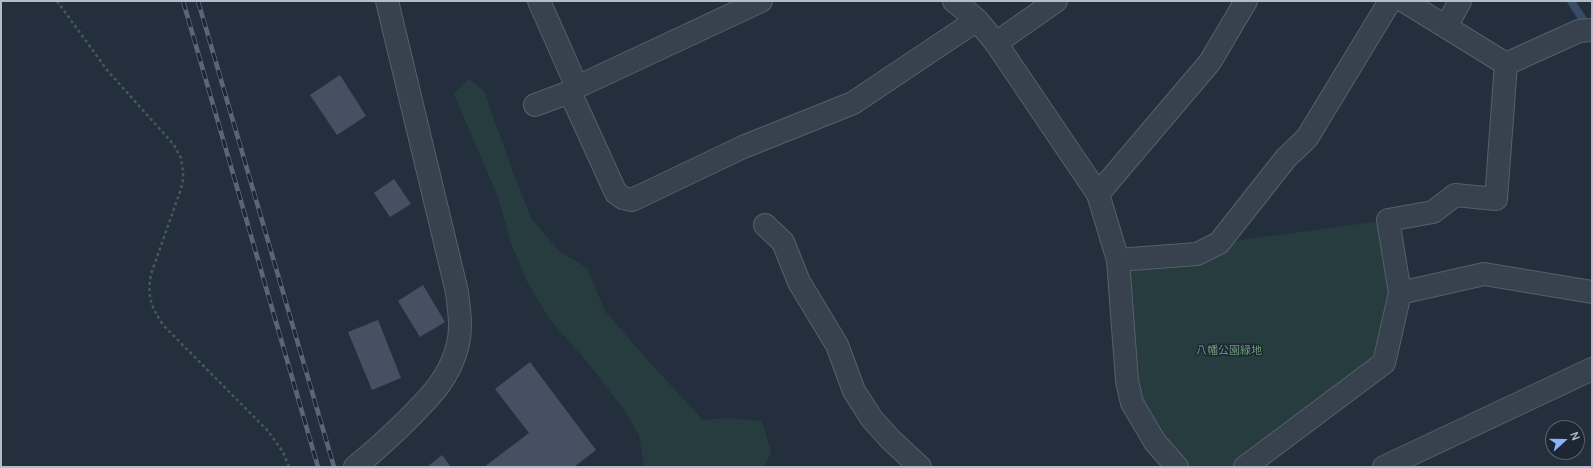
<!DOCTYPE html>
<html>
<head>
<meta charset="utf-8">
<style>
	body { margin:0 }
	#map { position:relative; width:1593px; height:468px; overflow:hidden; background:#242f3e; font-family:Manrope,sans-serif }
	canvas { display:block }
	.frame { position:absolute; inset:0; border:2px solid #b4bcc9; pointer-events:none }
	.north { position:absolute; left:1545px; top:420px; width:40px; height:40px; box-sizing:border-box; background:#1d2633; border:1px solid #59626f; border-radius:50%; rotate:69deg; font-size:11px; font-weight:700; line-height:16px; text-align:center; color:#b4bcc9 }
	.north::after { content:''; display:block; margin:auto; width:14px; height:18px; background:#8ab4f8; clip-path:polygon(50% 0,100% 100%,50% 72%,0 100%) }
</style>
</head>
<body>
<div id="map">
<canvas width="1593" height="468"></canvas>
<div class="frame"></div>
<div class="north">N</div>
</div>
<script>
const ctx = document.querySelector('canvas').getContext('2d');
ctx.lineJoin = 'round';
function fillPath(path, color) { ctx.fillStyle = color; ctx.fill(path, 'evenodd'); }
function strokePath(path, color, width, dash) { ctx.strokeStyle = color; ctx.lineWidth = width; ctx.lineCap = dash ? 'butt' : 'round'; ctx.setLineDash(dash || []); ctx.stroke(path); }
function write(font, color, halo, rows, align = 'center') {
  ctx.font = font + ' Manrope,"Noto Sans JP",sans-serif'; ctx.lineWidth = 3; ctx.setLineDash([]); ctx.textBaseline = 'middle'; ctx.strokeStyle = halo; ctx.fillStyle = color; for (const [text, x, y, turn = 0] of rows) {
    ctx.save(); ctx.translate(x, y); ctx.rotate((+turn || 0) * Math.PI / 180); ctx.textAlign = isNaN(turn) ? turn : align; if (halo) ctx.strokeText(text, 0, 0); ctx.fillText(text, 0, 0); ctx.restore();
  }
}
const green = new Path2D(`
	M 469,79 L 484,91 L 513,172 L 531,218 L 559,251 L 587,268 L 605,311 L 651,364 L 703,420 L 726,418 L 762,421 L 771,452 L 765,467 L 644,467 L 639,435 L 624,410 L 588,363 L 551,321 L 526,280 L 511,243 L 498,197 L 458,104 L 454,93 Z
	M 1388,220 L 1400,293 L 1384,363 L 1245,467 L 1177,467 L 1143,424 L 1118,260 L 1219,243 Z`);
const stream = new Path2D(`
	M 1571,1 L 1589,29`);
const building = new Path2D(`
	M 340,75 L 366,116 L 337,135 L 310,95 Z
	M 394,179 L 411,204 L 390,217 L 374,193 Z
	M 423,285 L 445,322 L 420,337 L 398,301 Z
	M 378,320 L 401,378 L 372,390 L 348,332 Z
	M 530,362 L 596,450 L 574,467 L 484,467 L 529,433 L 495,389 Z
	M 442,455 L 451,467 L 427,467 Z`);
const path = new Path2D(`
	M 57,1 L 107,70 L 174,145 L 181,158 L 183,171 L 183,180 L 181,189 L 151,274 C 147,297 151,306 163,325 L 268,431 L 283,452 L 289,467`);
const minor = new Path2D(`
	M 539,1 L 577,87
	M 954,1 L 977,20 L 996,43 L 1098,194 L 1118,260 L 1127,381 L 1132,403 L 1155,442 L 1177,467
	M 1404,1 L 1506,64 L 1579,31 L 1592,30
	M 1446,27 L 1460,1
	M 996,43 L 1056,1
	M 570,92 L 616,193 L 623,198 L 632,200 L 743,147 L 853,103 L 977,20
	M 535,105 L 570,92 L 577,87 L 761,1
	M 1098,194 L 1210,62 L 1246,1
	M 765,225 L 783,242 L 799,282 L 837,345 L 854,391 L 872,419 L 891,440 L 920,467
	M 1118,260 L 1197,254 L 1219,243 L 1286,158 L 1307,138 L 1390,1
	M 1400,293 L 1484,274 L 1592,292
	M 355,467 C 372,453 388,439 403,424 C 428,399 450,379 458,344 C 462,327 459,309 457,292 L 387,1
	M 1245,467 L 1384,363 L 1400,293 L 1388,220 L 1433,212 L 1455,195 L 1496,199 L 1506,64
	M 1384,467 L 1592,369`);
const rail = new Path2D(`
	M 183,1 L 318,467
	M 198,1 L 334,467`);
const parkNames = [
	["八幡公園緑地",1229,351]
];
fillPath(green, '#263c3f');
strokePath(stream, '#394c67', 8);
fillPath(building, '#455162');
strokePath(minor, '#565f6c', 24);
strokePath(path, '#44595c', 2.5, [3, 3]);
strokePath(minor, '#38414e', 22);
strokePath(rail, '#5a6575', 4.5);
strokePath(rail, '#1d2633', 3, [9]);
write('11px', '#6b9a76', '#1d2633', parkNames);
</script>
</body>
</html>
